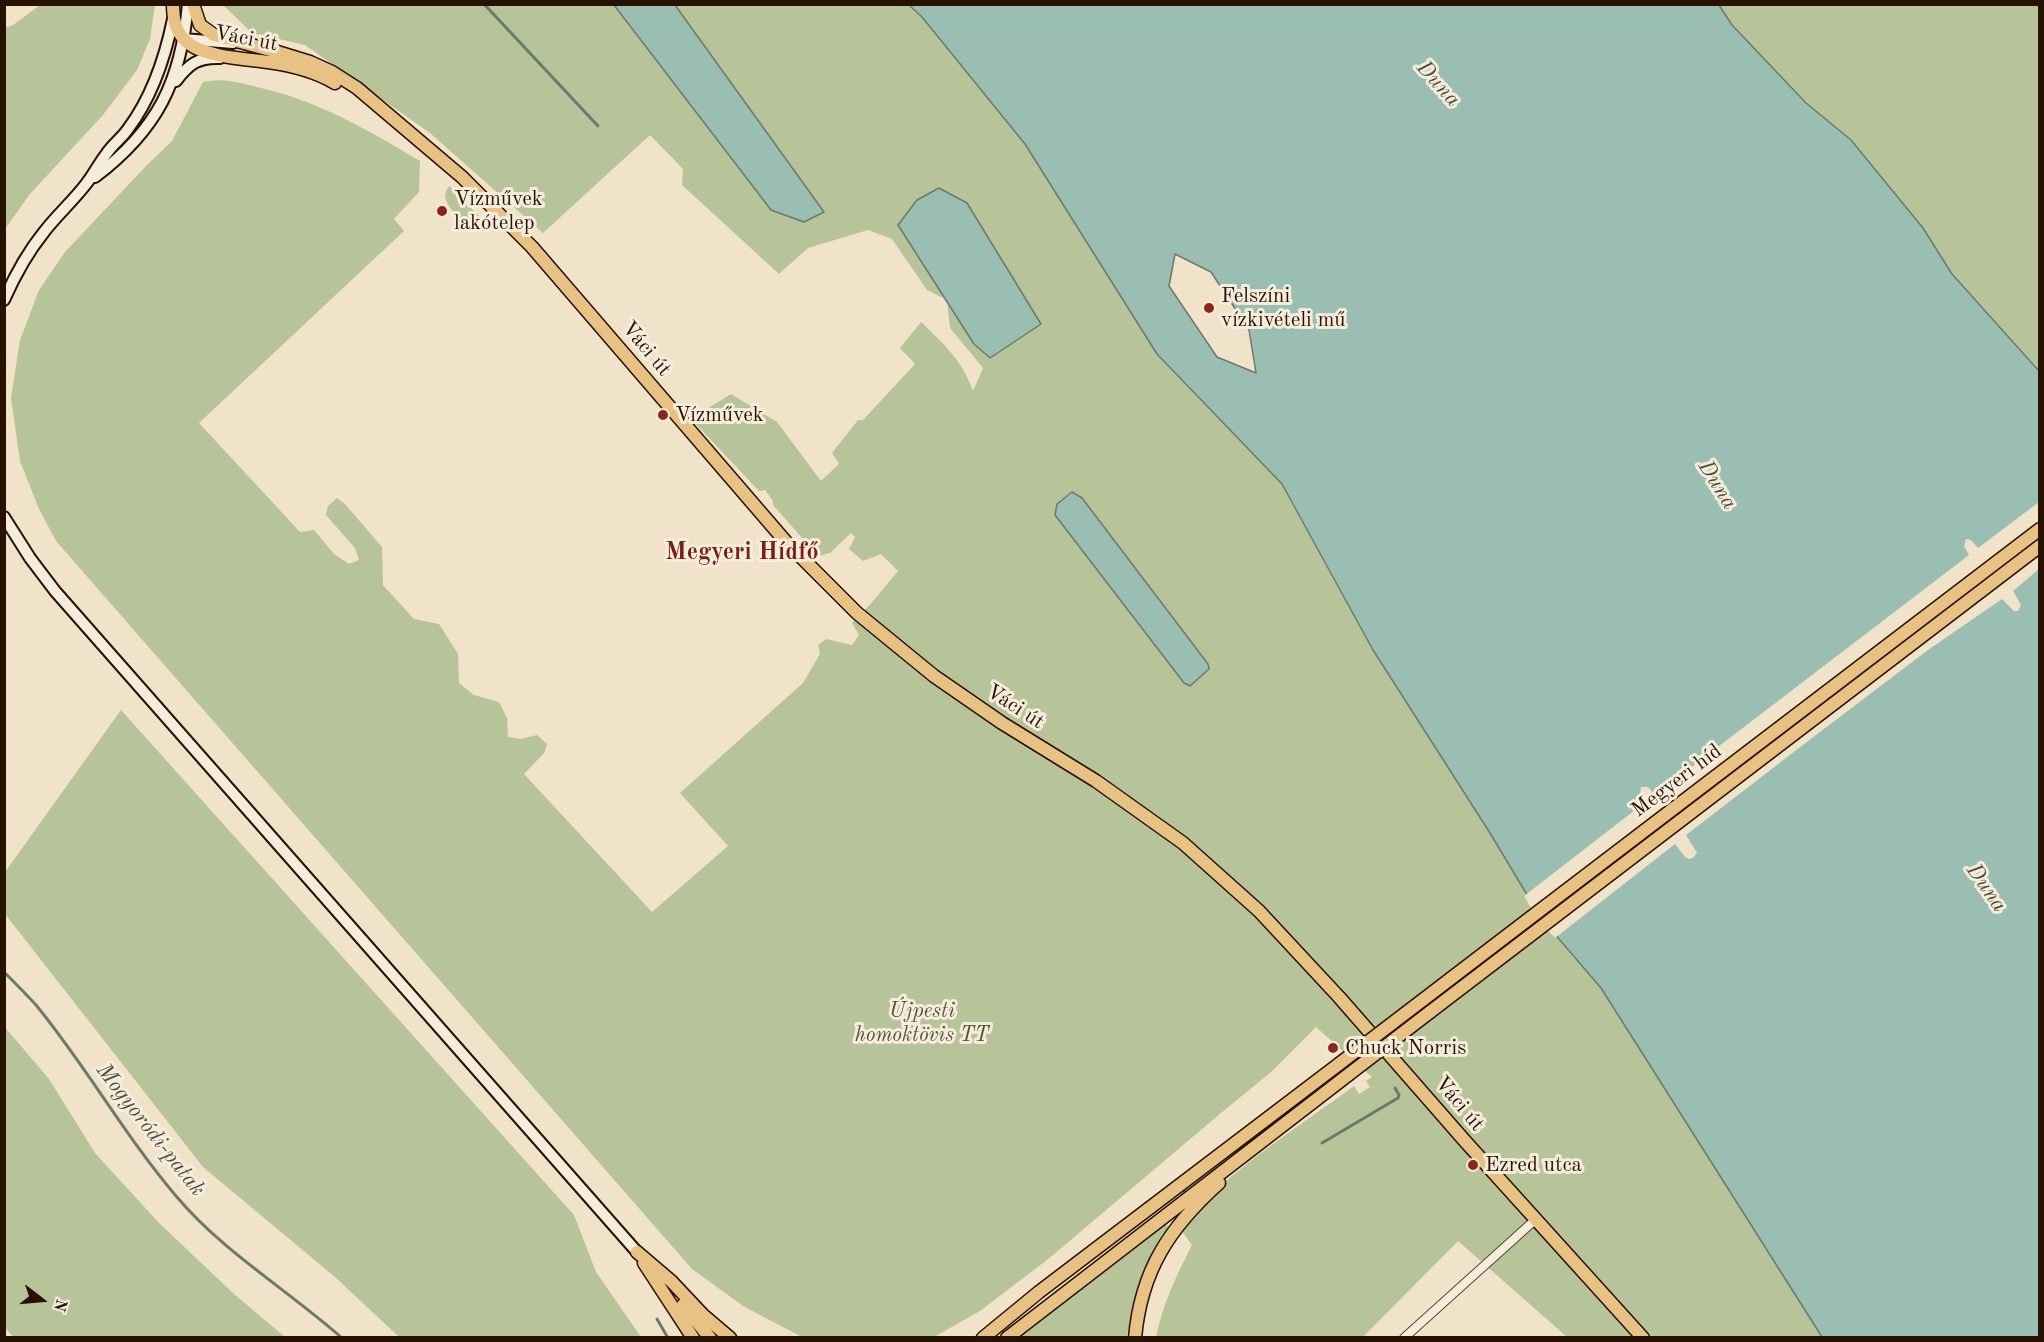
<!DOCTYPE html>
<html>
<head>
<meta charset="utf-8">
<style>
	body { margin:0 }
	#map { position:relative; width:2044px; height:1342px; overflow:hidden; background:#f0e3c9; font-family:"Old Standard TT",serif }
	canvas { display:block }
	.frame { position:absolute; inset:0; border:6px solid #271100; pointer-events:none }
	.north { position:absolute; left:12px; top:1270px; width:60px; height:60px; -webkit-text-stroke:4px #f5eddc; paint-order:stroke; rotate:106deg; font-size:16px; font-weight:700; line-height:24px; text-align:center; color:#271100 }
	.north::after { content:''; display:block; margin:auto; width:21px; height:27px; background:#271100; clip-path:polygon(50% 0,100% 100%,50% 72%,0 100%) }
</style>
</head>
<body>
<div id="map">
<canvas width="2044" height="1342"></canvas>
<div class="frame"></div>
<div class="north">N</div>
</div>
<script>
const ctx = document.querySelector('canvas').getContext('2d');
ctx.lineJoin = 'round';
function fillPath(path, color) { ctx.fillStyle = color; ctx.fill(path, 'evenodd'); }
function strokePath(path, color, width, dash) { ctx.strokeStyle = color; ctx.lineWidth = width; ctx.lineCap = dash ? 'butt' : 'round'; ctx.setLineDash(dash || []); ctx.stroke(path); }
function write(font, color, halo, rows, align = 'center') {
  ctx.font = font + ' "Old Standard TT",serif'; ctx.lineWidth = 6; ctx.setLineDash([]); ctx.textBaseline = 'middle'; ctx.strokeStyle = halo; ctx.fillStyle = color; for (const [text, x, y, turn = 0] of rows) {
    ctx.save(); ctx.translate(x, y); ctx.rotate((+turn || 0) * Math.PI / 180); ctx.textAlign = isNaN(turn) ? turn : align; if (halo) ctx.strokeText(text, 0, 0); ctx.fillText(text, 0, 0); ctx.restore();
  }
}
const green = new Path2D(`
	M 40,5 L 155,5 L 150,39 L 137,70 L 103,115 L 30,194 L 5,229 L 5,28 L 13,25 Z
	M 223,5 L 909,5 L 922,17 L 1025,144 L 1157,354 L 1282,484 L 1373,650 L 1490,833 L 1541,918 L 1601,988 L 1822,1337 L 1567,1337 L 1458,1241 L 1363,1337 L 1156,1337 C 1163,1304 1176,1276 1192,1245 L 1179,1227 C 1228,1171 1294,1130 1354,1086 L 1359,1094 L 1370,1087 L 1366,1081 L 1372,1077 L 1316,1027 L 1270,1073 L 1227,1108 L 1047,1260 L 980,1311 L 934,1337 L 802,1337 L 743,1306 L 692,1269 L 56,541 L 39,509 L 20,461 L 11,398 L 20,340 L 39,290 L 65,252 L 147,165 L 172,141 L 203,82 C 225,78 235,82 257,87 C 317,100 368,130 420,161 L 419,192 L 394,219 L 404,231 L 199,423 L 300,532 L 314,530 L 334,554 L 349,564 L 359,560 L 355,548 L 326,515 L 328,506 L 337,498 L 345,504 L 382,547 L 383,585 L 414,619 L 439,624 L 458,654 L 459,683 L 474,695 L 499,702 L 507,718 L 508,737 L 521,739 L 537,735 L 547,744 L 544,753 L 524,774 L 652,912 L 728,846 L 680,793 L 803,683 L 820,654 L 818,645 L 826,639 L 852,645 L 859,635 L 852,623 L 874,600 L 898,571 L 881,554 L 863,561 L 849,549 L 855,537 L 851,533 L 830,553 L 818,556 L 773,505 L 773,501 L 765,490 L 759,491 L 694,422 L 700,413 L 731,394 L 777,422 L 821,481 L 839,464 L 832,453 L 858,420 L 863,420 L 915,364 L 900,348 L 921,322 C 944,344 962,360 973,391 L 983,368 L 950,328 L 947,300 L 927,290 L 892,239 L 868,230 L 808,248 L 779,274 L 682,185 L 683,169 L 650,135 L 543,233 L 430,133 L 305,45 L 252,33 Z
	M 1719,5 L 2039,5 L 2039,371 L 1952,274 L 1923,228 L 1851,140 L 1806,103 L 1732,25 Z
	M 449,186 L 485,222 L 478,229 C 468,229 450,211 446,200 C 444,195 446,191 449,186 Z
	M 121,710 L 574,1215 L 596,1272 L 641,1337 L 399,1337 L 335,1277 L 203,1167 L 5,914 L 5,872 Z
	M 4,1026 L 49,1079 L 95,1153 L 159,1223 L 234,1294 L 285,1337 L 13,1337 L 4,1326 Z
	M 1167,1224 L 1168,1227 C 1143,1259 1134,1298 1127,1337 L 1018,1338 Z`);
const water = new Path2D(`
	M 614,5 L 675,5 L 824,212 L 804,222 L 771,210 Z
	M 909,5 L 1719,5 L 1732,25 L 1806,103 L 1851,140 L 1923,228 L 1952,274 L 2039,371 L 2039,1337 L 1822,1337 L 1601,988 L 1541,918 L 1490,833 L 1373,650 L 1282,484 L 1157,354 L 1025,144 L 922,17 ZM 1175,254 L 1211,272 L 1249,330 L 1256,373 L 1217,357 L 1169,286 Z
	M 939,188 L 967,203 L 1041,324 L 990,358 L 974,344 L 898,225 L 917,200 Z
	M 1072,492 L 1082,498 L 1208,664 L 1209,669 L 1190,686 L 1184,683 L 1055,515 L 1057,504 Z`);
const pier = new Path2D(`
	M 2039,502 L 2039,569 L 2013,591 L 2021,605 L 2018,611 L 2014,611 L 2002,599 L 1928,650 L 1812,738 L 1686,835 L 1697,853 L 1693,858 L 1689,859 L 1685,857 L 1675,844 L 1555,938 L 1538,920 L 1524,896 L 1644,803 L 1640,796 L 1641,787 L 1648,787 L 1655,795 L 1969,555 L 1964,546 L 1966,539 L 1971,540 L 1978,548 Z`);
const stream = new Path2D(`
	M 484,4 L 598,126
	M 4,972 C 15,983 26,994 36,1005 C 86,1066 125,1136 176,1196 C 223,1252 288,1290 342,1338
	M 1322,1143 L 1398,1098 L 1399,1095 L 1395,1088
	M 1184,1191 L 1184,1190
	M 657,1319 L 668,1338`);
const minor = new Path2D(`
	M 1404,1338 L 1536,1219`);
const secondary = new Path2D(`
	M 183,39 L 233,43
	M 176,81 C 189,64 198,57 220,58
	M 95,177 C 157,130 181,82 188,4
	M 4,300 C 15,275 27,253 44,232 C 57,215 73,201 86,184 C 94,174 99,163 107,153 C 113,144 122,138 128,129 C 152,97 165,58 173,19
	M 4,517 L 30,558 L 55,591 L 637,1252`);
const primary = new Path2D(`
	M 173,4 C 173,21 176,35 191,45 C 208,57 247,59 268,62 C 290,65 315,71 335,83
	M 193,4 L 200,25 L 214,35 L 274,51 L 310,62 L 332,72 L 357,88 L 462,177 L 532,247 L 786,542 L 857,613 L 934,676 L 1002,723 L 1096,781 L 1183,843 L 1259,911 L 1339,997 L 1464,1140 L 1643,1338`);
const trunk = new Path2D(`
	M 1547,905 L 2040,529
	M 1430,1012 L 2040,546
	M 637,1252 L 671,1281 L 703,1315 L 730,1338
	M 644,1263 L 693,1338
	M 683,1305 L 710,1338
	M 983,1338 L 1039,1292 L 1339,1064
	M 1007,1338 L 1348,1075
	M 1135,1338 C 1141,1270 1170,1227 1219,1183`);
const trunkBridge = new Path2D(`
	M 1339,1064 L 1547,905
	M 1348,1075 L 1430,1012`);
const markers = [
	[442,211,6,"#8f2418"],
	[1209,308,6,"#8f2418"],
	[663,415,6,"#8f2418"],
	[1333,1048,6,"#8f2418"],
	[1473,1165,6,"#8f2418"]
];
const streetNames = [
	["Váci út",246,39,11],
	["Váci út",646,349,50],
	["Váci út",1015,707,33],
	["Megyeri híd",1677,781,-37],
	["Váci út",1459,1104,50]
];
const poiNames = [
	["Vízművek",454,199],
	["lakótelep",454,223],
	["Felszíni",1221,296],
	["vízkivételi mű",1221,320],
	["Vízművek",675,415],
	["Chuck Norris",1345,1048],
	["Ezred utca",1485,1165]
];
const parkNames = [
	["Újpesti",922,1011],
	["homoktövis TT",922,1035]
];
const waterNames = [
	["Duna",1438,84,48],
	["Duna",1717,485,58],
	["Duna",1986,888,55],
	["Mogyoródi-patak",150,1130,52]
];
const quarterNames = [
	["Megyeri Hídfő",742,553]
];
fillPath(green, '#b7c499');
fillPath(water, '#9bbeb2');
strokePath(water, '#6d796b', 1.5);
fillPath(pier, '#f0e3c9');
strokePath(stream, '#6d796b', 3);
strokePath(minor, '#594632', 10);
strokePath(secondary, '#271100', 14);
strokePath(primary, '#271100', 15);
strokePath(trunk, '#271100', 15);
strokePath(minor, '#f5eddc', 8);
strokePath(secondary, '#f5eddc', 10);
strokePath(primary, '#e8c284', 12);
strokePath(trunk, '#e8c284', 12);
strokePath(trunkBridge, '#271100', 15, []);
strokePath(trunkBridge, '#e8c284', 12);
for (const [x, y, r, color] of markers) { const dot = new Path2D(); dot.arc(x, y, r, 0, 2 * Math.PI); ctx.fillStyle = color; ctx.fill(dot); strokePath(dot, '#f5eddc', 2); }
write('21px', '#271100', '#f5eddc', streetNames);
write('21px', '#271100', '#f5eddc', poiNames, 'left');
write('italic 21px', '#595036', '#f5eddc', parkNames);
write('italic 22px', '#504e3e', '#f5eddc', waterNames);
write('bold 24px', '#7a1f14', '#f5eddc', quarterNames);
</script>
</body>
</html>
